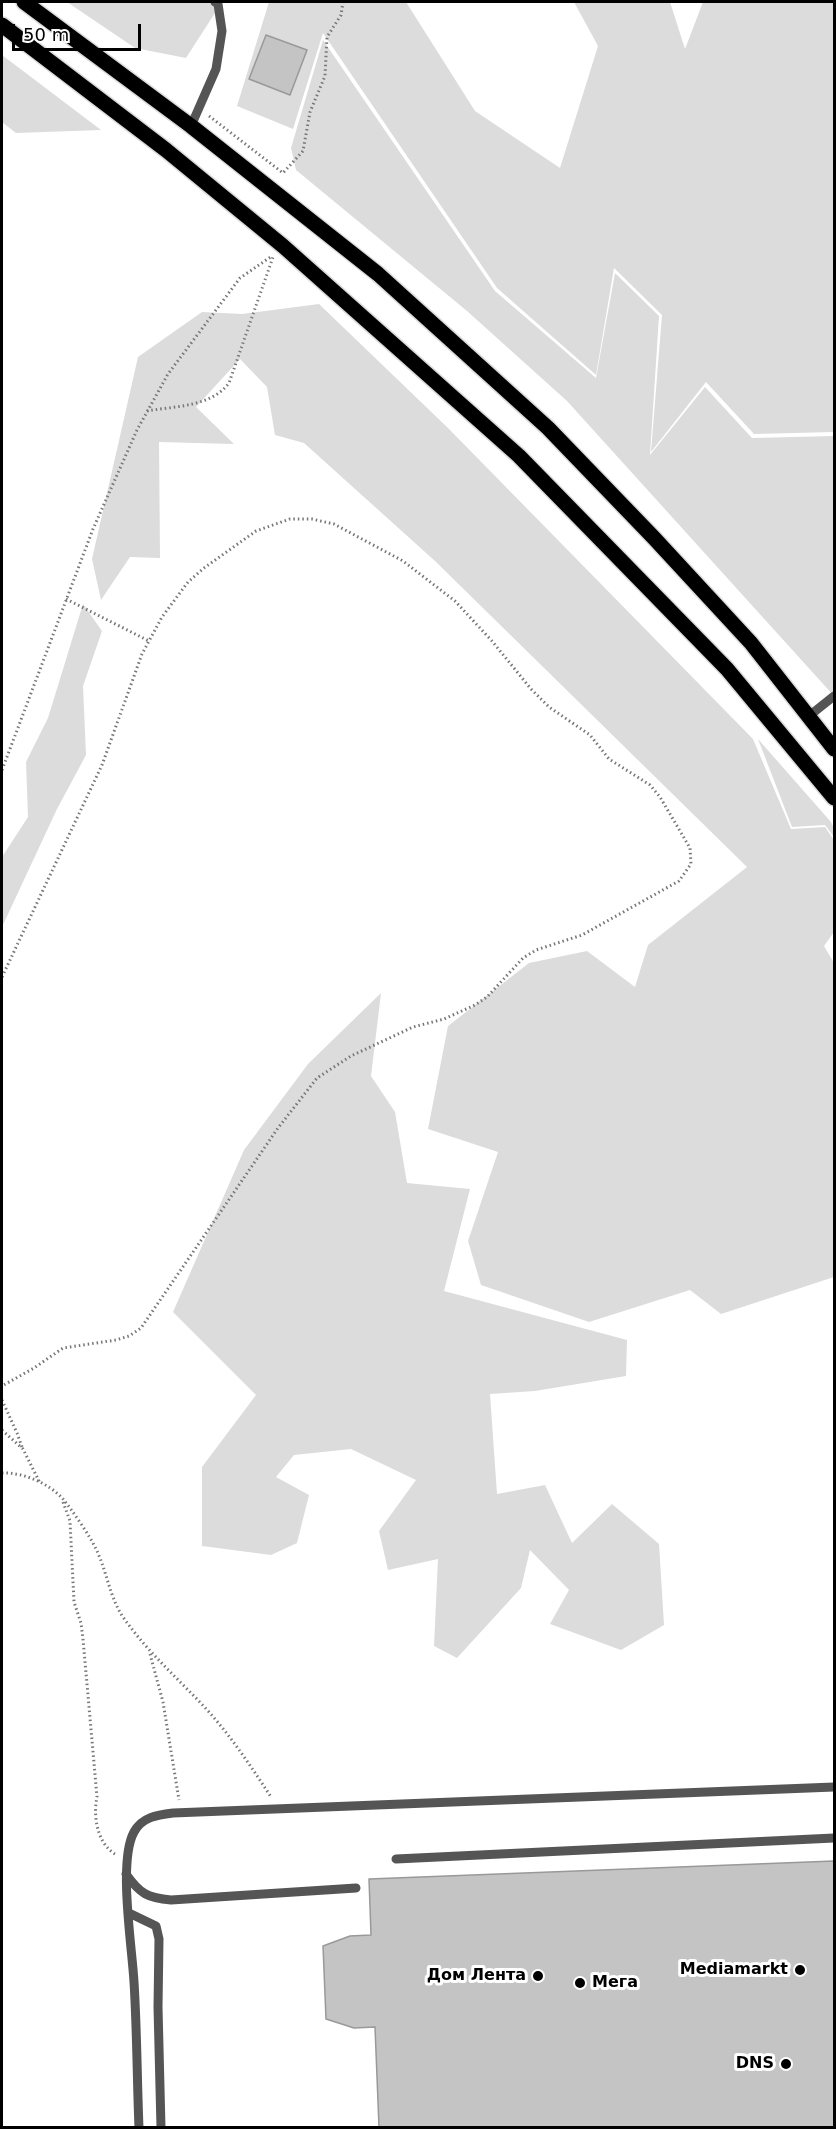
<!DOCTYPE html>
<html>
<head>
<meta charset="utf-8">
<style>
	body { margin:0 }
	#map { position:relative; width:836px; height:2129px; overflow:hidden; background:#fff; font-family:"DejaVu Sans",sans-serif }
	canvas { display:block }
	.frame { position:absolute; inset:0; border:3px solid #000; pointer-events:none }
	.scale { position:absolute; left:12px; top:24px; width:129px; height:27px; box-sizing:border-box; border:3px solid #000; border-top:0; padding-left:8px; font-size:18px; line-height:21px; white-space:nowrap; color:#000; -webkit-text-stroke:4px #fff; paint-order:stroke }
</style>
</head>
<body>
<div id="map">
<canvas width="836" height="2129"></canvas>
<div class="frame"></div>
<div class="scale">50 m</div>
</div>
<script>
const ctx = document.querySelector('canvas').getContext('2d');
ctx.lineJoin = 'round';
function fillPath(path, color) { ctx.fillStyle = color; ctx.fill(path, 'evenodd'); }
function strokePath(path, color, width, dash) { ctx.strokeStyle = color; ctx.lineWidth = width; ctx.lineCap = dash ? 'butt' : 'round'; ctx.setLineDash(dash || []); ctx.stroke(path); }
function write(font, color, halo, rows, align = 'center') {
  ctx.font = font + ' "DejaVu Sans",sans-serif'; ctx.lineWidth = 6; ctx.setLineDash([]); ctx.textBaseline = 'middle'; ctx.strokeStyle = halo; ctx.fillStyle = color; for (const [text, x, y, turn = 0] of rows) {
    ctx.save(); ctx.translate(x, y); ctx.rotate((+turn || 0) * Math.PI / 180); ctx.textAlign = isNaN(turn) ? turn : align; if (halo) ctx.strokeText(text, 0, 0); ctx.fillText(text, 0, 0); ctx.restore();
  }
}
const green = new Path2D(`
	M 67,2 L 222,2 L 186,58 L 135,48 Z
	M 269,2 L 406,2 L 475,111 L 560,168 L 598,46 L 574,2 L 670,2 L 685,49 L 703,2 L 834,2 L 834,432 L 754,434 L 706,382 L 651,452 L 662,315 L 614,268 L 596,375 L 497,288 L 323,33 L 293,129 L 237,106 Z
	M 323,40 L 495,291 L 596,378 L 615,273 L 659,316 L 650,455 L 705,387 L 752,438 L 834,436 L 834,696 L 567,401 L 467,311 L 296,170 L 291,148 Z
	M 2,55 L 101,130 L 16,133 L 2,122 Z
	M 319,304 L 448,428 L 753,739 L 791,829 L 825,827 L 834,840 L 834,932 L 824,946 L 834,963 L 834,1277 L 721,1314 L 690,1290 L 589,1322 L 481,1285 L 468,1241 L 498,1152 L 428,1129 L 448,1026 L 529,963 L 587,951 L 635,987 L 648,945 L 747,867 L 435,561 L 304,443 L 275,435 L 267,387 L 240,359 L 196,407 L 234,444 L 159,442 L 160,558 L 130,557 L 101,600 L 92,559 L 138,357 L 202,312 L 242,314 Z
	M 83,604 L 102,631 L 83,686 L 86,755 L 57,809 L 2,927 L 2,857 L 28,817 L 26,762 L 48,718 Z
	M 758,739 L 831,822 L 834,828 L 834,837 L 825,825 L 792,827 Z
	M 381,993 L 371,1076 L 395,1112 L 407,1183 L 470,1189 L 444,1291 L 627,1340 L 626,1376 L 535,1391 L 490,1394 L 497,1494 L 545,1485 L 572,1543 L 612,1504 L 659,1544 L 664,1625 L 621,1650 L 550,1624 L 569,1590 L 530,1550 L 521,1588 L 457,1658 L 434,1646 L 438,1559 L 388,1570 L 379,1531 L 416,1480 L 351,1449 L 294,1455 L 276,1477 L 309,1495 L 297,1543 L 271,1555 L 202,1546 L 202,1467 L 256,1395 L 173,1312 L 244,1150 L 308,1064 Z`);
const building = new Path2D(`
	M 266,35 L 307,50 L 290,95 L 249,79 Z
	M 834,1861 L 834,2127 L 379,2127 L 375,2027 L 354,2028 L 326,2019 L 323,1946 L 350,1936 L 371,1935 L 369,1879 Z`);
const path = new Path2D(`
	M 209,116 L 283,173 L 303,151 L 310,112 L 325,76 L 327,37 L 341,15 L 343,2
	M 147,411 C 175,406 211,407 229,383 L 273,257
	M 66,599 L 149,641
	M 2,770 L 93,529 L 137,430 L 168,374 L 240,278 L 272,256
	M 2,977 L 102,765 L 142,654 L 162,617 L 188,582 L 204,568 L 256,531 L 290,519 L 312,519 L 334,524 L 403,561 L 455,601 L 492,641 L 531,689 L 549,707 L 590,735 L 609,759 L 650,785 L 660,797 L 690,848 L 691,864 L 679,881 L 582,935 L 536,950 L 523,958 L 487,997 L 475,1005 L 444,1019 L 413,1027 L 351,1056 L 317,1078 L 278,1128 L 141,1328 L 129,1336 L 116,1340 L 63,1348 L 34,1368 L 2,1386
	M 2,1400 L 17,1433 L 22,1447
	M 2,1430 L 23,1449 L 40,1483
	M 2,1473 C 22,1472 49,1483 63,1499 C 72,1510 90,1536 96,1549 C 107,1571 109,1596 123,1617 C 148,1653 180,1680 209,1712 C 233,1739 252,1768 271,1797
	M 63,1502 L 70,1521 L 74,1602 L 81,1623 L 83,1639 L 97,1797 C 93,1816 97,1843 115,1854
	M 150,1654 L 163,1702 L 179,1800`);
const lane = new Path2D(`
	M 191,126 L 216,69 L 222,31 L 218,4 L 215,2
	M 809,716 L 834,696
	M 396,1859 L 834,1838
	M 126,1874 C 140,1894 148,1898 171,1900 L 356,1888
	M 129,1913 L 156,1926 L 159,1939 L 158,2007 L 161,2128
	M 139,2128 C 137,2079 137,2030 134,1982 C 132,1946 118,1861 134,1832 C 142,1817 157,1815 173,1813 L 834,1787`);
const primary = new Path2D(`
	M 24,2 L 191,126 L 378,274 L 548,428 L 654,538 L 751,643 L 834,749
	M 2,25 L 166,150 L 283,246 L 519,456 L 727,669 L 834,798`);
const markers = [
	[800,1970,6,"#000"],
	[538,1976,6,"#000"],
	[580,1983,6,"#000"],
	[786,2064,6,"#000"]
];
const poiNames = [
	["Mediamarkt",788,1970],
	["Дом Лента",526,1976],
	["Мега",592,1983,"left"],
	["DNS",774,2064]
];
fillPath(green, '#dcdcdc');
fillPath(building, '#c4c4c4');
strokePath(building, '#999', 1.5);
strokePath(primary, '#dbdbdb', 18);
strokePath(path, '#777', 3, [1.5, 3]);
strokePath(lane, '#555', 9);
strokePath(primary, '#000', 15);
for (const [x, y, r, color] of markers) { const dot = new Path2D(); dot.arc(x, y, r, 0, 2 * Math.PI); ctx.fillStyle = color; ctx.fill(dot); strokePath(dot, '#fff', 2); }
write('bold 16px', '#000', '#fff', poiNames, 'right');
</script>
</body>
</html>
